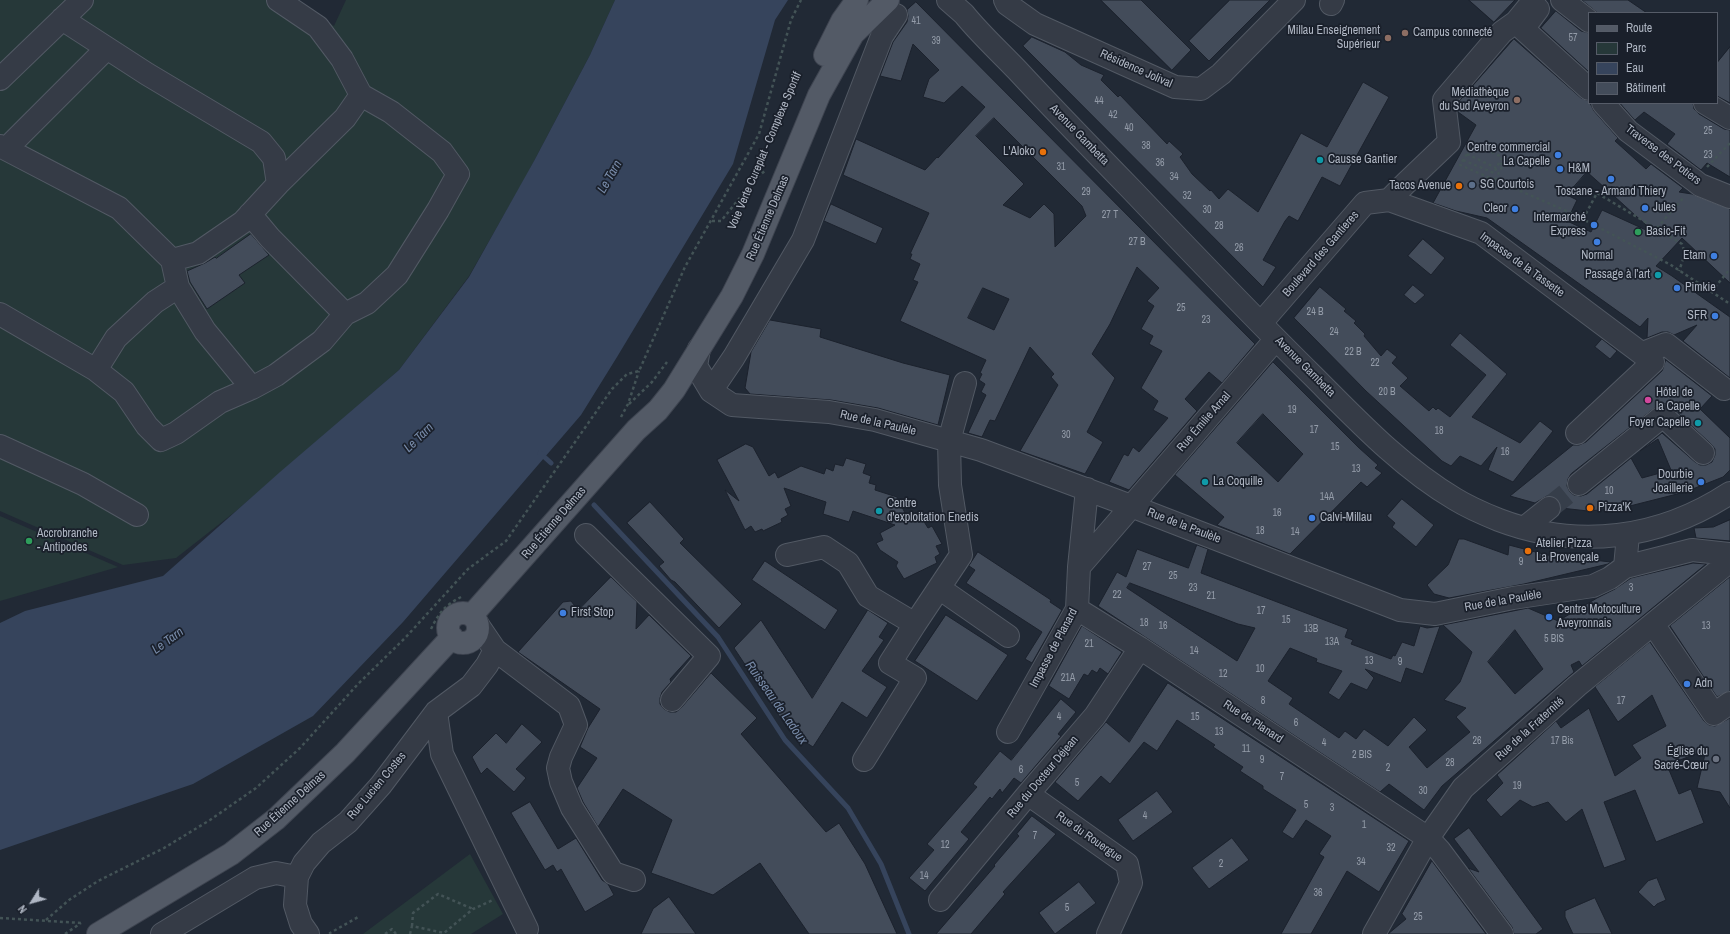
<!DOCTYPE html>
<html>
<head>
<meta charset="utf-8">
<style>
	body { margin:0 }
	#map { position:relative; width:1730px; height:934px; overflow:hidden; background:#212935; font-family:"Archivo Narrow",sans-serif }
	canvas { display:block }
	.legend { position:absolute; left:1588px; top:12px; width:130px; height:92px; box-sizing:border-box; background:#1a202b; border:1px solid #565c68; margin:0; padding:5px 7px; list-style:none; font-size:12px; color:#afb6c3 }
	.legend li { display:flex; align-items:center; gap:8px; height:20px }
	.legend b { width:20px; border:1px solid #565c68 }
	.north { position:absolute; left:12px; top:882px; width:40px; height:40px; -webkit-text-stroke:3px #1a202b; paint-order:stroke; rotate:233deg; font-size:11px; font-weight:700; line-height:16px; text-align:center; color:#afb6c3 }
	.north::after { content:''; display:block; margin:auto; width:14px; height:18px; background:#afb6c3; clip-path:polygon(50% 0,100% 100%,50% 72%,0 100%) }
</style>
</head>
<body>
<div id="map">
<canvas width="1730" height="934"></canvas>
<ul class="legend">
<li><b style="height:5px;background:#535a66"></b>Route</li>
<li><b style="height:11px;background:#263839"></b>Parc</li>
<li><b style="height:11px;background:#36445c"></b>Eau</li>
<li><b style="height:11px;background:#434c5a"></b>Bâtiment</li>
</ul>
<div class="north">N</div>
</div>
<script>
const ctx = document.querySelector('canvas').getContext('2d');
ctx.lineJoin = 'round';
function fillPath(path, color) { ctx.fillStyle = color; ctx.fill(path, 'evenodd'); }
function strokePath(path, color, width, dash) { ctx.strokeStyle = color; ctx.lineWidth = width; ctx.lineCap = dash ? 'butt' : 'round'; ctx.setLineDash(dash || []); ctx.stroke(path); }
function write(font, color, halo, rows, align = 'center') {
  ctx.font = font + ' "Archivo Narrow",sans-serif'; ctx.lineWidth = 3.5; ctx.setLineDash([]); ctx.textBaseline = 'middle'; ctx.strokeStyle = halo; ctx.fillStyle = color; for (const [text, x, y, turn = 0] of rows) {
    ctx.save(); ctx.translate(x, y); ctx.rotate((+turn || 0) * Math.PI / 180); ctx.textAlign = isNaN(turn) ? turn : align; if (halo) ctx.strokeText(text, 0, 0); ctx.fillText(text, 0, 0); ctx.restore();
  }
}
const green = new Path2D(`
	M 0,0 L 295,0 L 334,26 L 346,0 L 615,0 L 590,55 L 524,180 L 469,276 L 399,370 L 236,511 L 176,558 L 123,565 L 0,511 Z
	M 0,516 L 118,567 L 0,601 Z
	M 470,854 L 503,914 L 471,934 L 363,934 Z`);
const water = new Path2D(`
	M 615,0 L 788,0 L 775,20 L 733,164 L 617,357 L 581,415 L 403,622 L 313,716 L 193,784 L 0,850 L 0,623 L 25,611 L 163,576 L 280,472 L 399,370 L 469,277 L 534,161 L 590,55 Z`);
const stream = new Path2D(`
	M 540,453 L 551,463
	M 594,505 L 718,637 L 785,740 L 848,808 L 881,864 L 909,934`);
const building = new Path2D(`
	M 1101,0 L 1141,0 L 1191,50 L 1172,70 Z
	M 1230,0 L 1270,0 L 1209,61 L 1189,41 Z
	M 1469,0 L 1515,0 L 1494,22 Z
	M 1582,0 L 1628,0 L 1647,13 L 1598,13 Z
	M 916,2 L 1255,344 L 1222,383 L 1209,372 L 1185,399 L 1197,411 L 1129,490 L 1109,482 L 1124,454 L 1128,456 L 1133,447 L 1139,452 L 1168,418 L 1153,410 L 1158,401 L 1141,388 L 1162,351 L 1149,344 L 1153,336 L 1141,329 L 1154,306 L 1147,301 L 1159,288 L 1137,267 L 1110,324 L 1092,354 L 1115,378 L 1087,432 L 1103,442 L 1085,474 L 1020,451 L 1058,385 L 1051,377 L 1054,374 L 1030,347 L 995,421 L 990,420 L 982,437 L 968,433 L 986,395 L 981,392 L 985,384 L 979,380 L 982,374 L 980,373 L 986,360 L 900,321 L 918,282 L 913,280 L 920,264 L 910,259 L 912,254 L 910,254 L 929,213 L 843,175 L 856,139 L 925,170 L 937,157 L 938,158 L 985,107 L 962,86 L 944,103 L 923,97 L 929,79 L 939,70 L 913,44 L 901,81 L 880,76 L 893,42 L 907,22 L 908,16 L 907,10 ZM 994,118 L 1082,206 L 1086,216 L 1055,247 L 1054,214 L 1044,204 L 1030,218 L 1003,205 L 1024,184 L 976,136 ZM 983,288 L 1009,299 L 994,330 L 968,318 Z
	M 1556,11 L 1581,31 L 1589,33 L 1589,72 L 1541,28 Z
	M 1032,37 L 1065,52 L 1081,65 L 1104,75 L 1101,80 L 1118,97 L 1120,95 L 1167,144 L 1169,141 L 1183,154 L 1180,157 L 1192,174 L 1210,191 L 1211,190 L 1219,199 L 1228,189 L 1258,212 L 1301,133 L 1327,147 L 1363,82 L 1389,97 L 1340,186 L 1322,177 L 1298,221 L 1289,216 L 1285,221 L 1263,260 L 1276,267 L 1263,287 L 1023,46 Z
	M 1514,39 L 1581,98 L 1589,101 L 1594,111 L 1618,138 L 1615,141 L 1646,169 L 1651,164 L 1683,188 L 1679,192 L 1692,194 L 1730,209 L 1730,283 L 1682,238 L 1656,266 L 1672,276 L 1730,317 L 1730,378 L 1683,341 L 1697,325 L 1674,335 L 1668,332 L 1662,332 L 1647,338 L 1648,318 L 1640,327 L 1487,218 L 1456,211 L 1433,203 L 1476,125 L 1458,112 L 1457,104 ZM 1587,172 L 1614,196 L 1657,235 L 1602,210 L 1591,232 L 1567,221 L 1577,200 L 1567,195 Z
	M 1730,47 L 1730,103 L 1717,96 L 1717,63 Z
	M 1620,103 L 1693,103 L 1694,109 L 1699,114 L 1724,129 L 1730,130 L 1730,177 L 1707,163 L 1701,170 L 1667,144 L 1675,134 L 1644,112 L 1635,120 Z
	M 831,204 L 883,228 L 876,244 L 824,221 Z
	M 251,234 L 269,255 L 239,275 L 245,283 L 207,309 L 190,282 L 187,271 L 205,263 L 215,257 L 216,258 Z
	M 1423,239 L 1445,258 L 1431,275 L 1408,256 Z
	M 1413,285 L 1425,295 L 1415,304 L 1404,295 Z
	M 1320,287 L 1346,309 L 1344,311 L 1356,321 L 1354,323 L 1365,334 L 1364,336 L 1381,356 L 1387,349 L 1397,357 L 1392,363 L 1408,378 L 1400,386 L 1429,411 L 1433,407 L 1436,410 L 1438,408 L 1450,417 L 1486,375 L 1450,345 L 1460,333 L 1507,374 L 1472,417 L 1520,443 L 1540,421 L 1553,431 L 1513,482 L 1488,470 L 1497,447 L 1481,466 L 1460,456 L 1451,466 L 1442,461 L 1366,391 L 1308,332 L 1294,318 Z
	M 770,320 L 821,329 L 820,337 L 903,363 L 950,375 L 938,425 L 878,408 L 831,400 L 750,394 L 745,388 L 751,352 Z
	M 1602,339 L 1617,351 L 1610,359 L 1595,347 Z
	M 1666,360 L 1712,396 L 1700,409 L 1730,438 L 1730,470 L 1723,477 L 1685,492 L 1622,508 L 1588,511 L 1561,508 L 1559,501 L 1553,496 L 1547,496 L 1535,503 L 1510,496 L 1573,445 L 1579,445 L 1586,442 L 1662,371 ZM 1660,404 L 1666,404 L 1671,407 L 1711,444 L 1715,449 L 1715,455 L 1712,462 L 1706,465 L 1700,465 L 1695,462 L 1662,433 L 1640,451 L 1658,439 L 1671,470 L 1642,478 L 1631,458 L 1587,494 L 1581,496 L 1574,495 L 1570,492 L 1567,486 L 1568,479 L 1571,474 Z
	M 1273,362 L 1358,447 L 1378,465 L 1375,468 L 1382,473 L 1367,487 L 1361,482 L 1290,554 L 1217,525 L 1224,517 L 1175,475 ZM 1263,414 L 1303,454 L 1278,482 L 1237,443 Z
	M 746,444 L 753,447 L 769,476 L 775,472 L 778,478 L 801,466 L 824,474 L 826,468 L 833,471 L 835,464 L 843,466 L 846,458 L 866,464 L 863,473 L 871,476 L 869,483 L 876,485 L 875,490 L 897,497 L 908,519 L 914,516 L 918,522 L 923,520 L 928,528 L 932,526 L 942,544 L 936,546 L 940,554 L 935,557 L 937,563 L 904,579 L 896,566 L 898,562 L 880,550 L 876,543 L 883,540 L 880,533 L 895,525 L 853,511 L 849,522 L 823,514 L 826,502 L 784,488 L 791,506 L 785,509 L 788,515 L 781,519 L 782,522 L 763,531 L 762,529 L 755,532 L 751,526 L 745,530 L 725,490 L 739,501 L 717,460 Z
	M 1402,499 L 1434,525 L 1416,547 L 1392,527 L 1395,523 L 1387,516 Z
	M 650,502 L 684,539 L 680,543 L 742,604 L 719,628 L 675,582 L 671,580 L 659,566 L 664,562 L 627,523 Z
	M 1730,520 L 1730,541 L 1696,538 L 1694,528 L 1713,527 Z
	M 1459,539 L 1464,539 L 1508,555 L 1509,545 L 1547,555 L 1611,562 L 1608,564 L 1524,584 L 1449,598 L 1434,594 L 1427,585 L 1448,565 Z
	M 1197,545 L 1208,549 L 1201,573 L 1348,629 L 1345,637 L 1353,640 L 1351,644 L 1391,659 L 1393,655 L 1395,656 L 1402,642 L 1414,646 L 1420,626 L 1427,628 L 1440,626 L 1423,674 L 1406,668 L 1401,683 L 1365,669 L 1374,678 L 1367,690 L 1351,683 L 1339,700 L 1328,693 L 1342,671 L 1316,662 L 1317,659 L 1290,648 L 1268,681 L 1293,698 L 1289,704 L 1339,738 L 1345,731 L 1356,739 L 1364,729 L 1388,746 L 1414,717 L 1427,730 L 1409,747 L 1427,768 L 1470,732 L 1456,717 L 1466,708 L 1444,700 L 1460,682 L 1472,652 L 1443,625 L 1528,608 L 1558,621 L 1597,598 L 1615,589 L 1631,578 L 1693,563 L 1706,564 L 1582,666 L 1579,661 L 1571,665 L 1574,672 L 1442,786 L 1424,810 L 1389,784 L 1380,792 L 1098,606 L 1117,572 L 1126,577 L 1137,549 L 1188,568 ZM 1130,583 L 1238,624 L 1255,628 L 1237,661 L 1127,588 ZM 1515,630 L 1543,669 L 1515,694 L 1488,662 Z
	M 978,552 L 1051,600 L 1050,602 L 1062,610 L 1032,663 L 1025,659 L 1042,632 L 966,583 L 975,570 L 969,566 Z
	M 765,561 L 838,610 L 825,630 L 752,580 Z
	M 611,577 L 637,602 L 636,629 L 649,615 L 691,656 L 670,679 L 671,682 L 662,692 L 660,698 L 660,704 L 664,709 L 670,712 L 676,712 L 681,708 L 711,673 L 757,718 L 741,734 L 826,832 L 839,823 L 865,864 L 897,934 L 809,934 L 760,863 L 713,895 L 651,873 L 672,820 L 623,789 L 598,827 L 583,802 L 577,788 L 597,758 L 580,747 L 588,728 L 600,709 L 518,652 L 563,602 L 571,601 L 578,610 Z
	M 1730,577 L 1730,691 L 1717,697 L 1670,626 Z
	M 868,610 L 888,623 L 879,637 L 884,640 L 862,671 L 887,687 L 867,718 L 842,702 L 813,747 L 790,732 L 734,648 L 761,620 L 812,698 Z
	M 946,615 L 1008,655 L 977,701 L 915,661 Z
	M 1082,626 L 1122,652 L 1108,674 L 1100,668 L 1097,673 L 1092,670 L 1088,676 L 1084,674 L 1069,699 L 1049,686 Z
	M 1650,642 L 1704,721 L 1709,725 L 1715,726 L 1730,718 L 1730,808 L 1720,792 L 1697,788 L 1706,750 L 1667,765 L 1679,794 L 1691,789 L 1704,823 L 1656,842 L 1635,790 L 1604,802 L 1626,860 L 1604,868 L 1582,809 L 1566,822 L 1548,802 L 1533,807 L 1520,800 L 1501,817 L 1486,800 L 1503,783 L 1497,775 L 1518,756 L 1556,721 L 1561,728 L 1589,708 L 1615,776 L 1641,758 L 1632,745 L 1666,726 L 1652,695 L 1618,722 L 1595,687 Z
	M 1168,683 L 1409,841 L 1379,892 L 1347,871 L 1311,934 L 1281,934 L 1324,857 L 1319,854 L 1331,836 L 1306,820 L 1293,839 L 1282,832 L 1296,810 L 1263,789 L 1263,786 L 1240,771 L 1243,767 L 1213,747 L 1215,745 L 1177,720 L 1157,751 L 1144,742 L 1110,784 L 1101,776 L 1078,801 L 1055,782 L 1106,722 L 1129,742 Z
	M 1061,699 L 1076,712 L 1058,734 L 1061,736 L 1021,783 L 1014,778 L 1002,793 L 1000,789 L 992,799 L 990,797 L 961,832 L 969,839 L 925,891 L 909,878 L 934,850 L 927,844 L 977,787 L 973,784 L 1000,751 L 1011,760 Z
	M 522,724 L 542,742 L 516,769 L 526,778 L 514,792 L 487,768 L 481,774 L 472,757 L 496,733 L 506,743 Z
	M 1157,791 L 1173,812 L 1133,841 L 1118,820 Z
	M 530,802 L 558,849 L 576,838 L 602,880 L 608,884 L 614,895 L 585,912 L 561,869 L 557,872 L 553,865 L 545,870 L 511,813 Z
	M 1032,816 L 1056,834 L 1003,892 L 1005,894 L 971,934 L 936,934 L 995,866 L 994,865 L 1019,836 L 1017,834 Z
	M 1469,828 L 1543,929 L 1536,934 L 1514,934 L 1512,927 L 1468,868 L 1479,872 L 1454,839 Z
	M 1232,838 L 1249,860 L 1209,889 L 1192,868 Z
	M 1432,861 L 1486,934 L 1388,934 L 1406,919 L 1402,914 Z
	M 1657,878 L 1666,900 L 1657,904 L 1654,907 L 1638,892 L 1648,881 Z
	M 1079,882 L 1096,903 L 1055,934 L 1039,913 Z
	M 669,897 L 696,934 L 641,934 L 653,909 Z
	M 1595,898 L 1612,934 L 1573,934 L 1565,917 L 1565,911 Z`);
const minorTunnel = new Path2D(`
	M 1549,508 L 1579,484`);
const path = new Path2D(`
	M 1470,149 L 1460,165 L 1569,212 L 1671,265 L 1730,304
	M 1467,154 L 1496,168
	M 1463,160 L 1494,173 L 1502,157 L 1469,141
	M 1707,167 L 1730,143
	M 1495,180 L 1503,165 L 1500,163
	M 1583,219 L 1597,193 L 1682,244 L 1685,254 L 1679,271
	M 712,221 L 721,221 L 755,179 L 766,170
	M 1657,228 L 1684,197
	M 1711,292 L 1730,269
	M 629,404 L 652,382 L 667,362
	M 621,417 L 628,404 L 639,371
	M 431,629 C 439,613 444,606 461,597
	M 0,918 L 81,923
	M 46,920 L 69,900 L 98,881 L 164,848 L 210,820 L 256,788 L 300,748 L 358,684 L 406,637 L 468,569 L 506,541 L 612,389 L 627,374 L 639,371 L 685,267 L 759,134 L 791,20 L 801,0
	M 412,926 L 413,913 L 438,894 L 473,909
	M 65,934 L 81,923
	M 331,934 L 330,933 L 360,916
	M 385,934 L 392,929 L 396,934
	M 410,934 L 412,926 L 444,933 L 473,909 L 493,900`);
const minor = new Path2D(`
	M 278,0 L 318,27 L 342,59 L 361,95
	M 948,0 L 964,14 C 980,34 1000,52 1018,71 C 1055,111 1093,150 1131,189 C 1191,252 1251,315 1313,376 C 1357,420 1401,467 1455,499 C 1468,507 1484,514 1499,520 C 1578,550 1660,539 1730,493
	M 1005,0 L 1007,4 L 1035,24 L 1175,87 L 1201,89 L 1221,74 L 1294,0
	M 1562,0 L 1589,21
	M 1331,4 L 1333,0
	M 1538,9 L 1523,29 L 1589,89
	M 62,19 L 147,74 L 261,142 L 274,158 L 278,184
	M 0,79 L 82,0
	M 1603,103 L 1628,131 L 1695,181 L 1700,185 L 1730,197
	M 1705,103 L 1730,118
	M 0,146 L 119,208 L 172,260 L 178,287 L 205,331 L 252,388 L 276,375 L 322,341 L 345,314 L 367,303 L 397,275 L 438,210 L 458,174 L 442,152 L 391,112 L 361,95 L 345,118 L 278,184 L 243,222 L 198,253 L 172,260
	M 6,149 L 106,49
	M 1389,200 L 1406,183 L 1449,142 L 1444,100 L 1502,32 L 1516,22 L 1534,0
	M 250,214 L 270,238 L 345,314
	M 0,314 L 96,370 L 124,392 L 147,426 L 161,440 L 176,433 L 220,402 L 252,388
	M 1261,323 L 1365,203 L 1389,200 L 1481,233 L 1653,362 L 1577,433
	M 699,349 L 696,366 L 711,391 L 732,405 L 829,412 L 875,420 L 981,450 L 1131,506 L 1400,610 L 1435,614 L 1513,598 L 1593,586 L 1610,578 L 1625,567 L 1628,535
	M 1643,353 L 1666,344 L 1724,389
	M 96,370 L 116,338 L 155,302 L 178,287
	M 711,391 L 734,357 L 803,240 L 882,36 L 896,15
	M 0,446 L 83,484 L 137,515
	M 1579,484 L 1663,416 L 1703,453
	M 1524,528 L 1549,508
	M 586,535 L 709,656 L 672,700
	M 787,555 L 824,547 L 848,563 L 868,596 L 915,624 L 961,555 L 950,485 L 949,441 L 965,383
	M 1079,567 L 1276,339
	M 1625,567 L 1692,550 L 1730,554
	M 939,588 L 1008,636
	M 1077,609 L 1140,648 L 1428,838 L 1440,851 L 1502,934
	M 1653,624 L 1714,714 L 1730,703
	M 478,625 L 495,650 L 569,706 L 576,725 L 561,757 L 558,768 L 561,782 L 572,808 L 613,873 L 634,880
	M 436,712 L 442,754 L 527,929
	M 1008,732 L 1077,609 L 1079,567 L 1087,489
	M 864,760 L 915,678 L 890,663 L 915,624
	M 1028,794 L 1127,864 L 1131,883 L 1108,934
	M 940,900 L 1028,794 L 1095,716 L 1140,648
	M 162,934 L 255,878 L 276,873 L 297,877
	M 308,934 L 301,924 L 295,905 L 297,877 L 304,863 L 321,843 L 348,822 L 381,785 L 436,712 L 471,686 L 487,665 L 495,650
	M 1374,934 L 1428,838 L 1463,788 L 1577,686 L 1730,561`);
const major = new Path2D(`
	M 825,55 L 842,21 L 857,0
	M448 628a15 15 0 1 1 30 0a15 15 0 1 1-30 0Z
	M 472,615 L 636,430 L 658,410 L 674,390 L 732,296 L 753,254 L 819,95 L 853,34 L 888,0
	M 98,934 L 231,854 L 276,819 L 345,753 L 452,637`);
const markers = [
	[1405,33,4,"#8d6e63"],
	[1388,38,4,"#8d6e63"],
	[1517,100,4,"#8d6e63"],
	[1043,152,4,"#e8710a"],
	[1558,155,4,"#3f7fe0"],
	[1320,160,4,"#0f9aa8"],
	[1560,169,4,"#3f7fe0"],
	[1611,179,4,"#3f7fe0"],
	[1472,185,4,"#5c6f8a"],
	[1459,186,4,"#e8710a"],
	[1645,208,4,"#3f7fe0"],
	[1515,209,4,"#3f7fe0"],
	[1594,225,4,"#3f7fe0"],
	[1638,232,4,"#2e9e5b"],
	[1597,242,4,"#3f7fe0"],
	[1714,256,4,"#3f7fe0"],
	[1658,275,4,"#0f9aa8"],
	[1677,288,4,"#3f7fe0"],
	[1715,316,4,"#3f7fe0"],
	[1648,400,4,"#d1479c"],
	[1698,423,4,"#0f9aa8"],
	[1205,482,4,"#0f9aa8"],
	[1701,482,4,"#3f7fe0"],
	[1590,508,4,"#e8710a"],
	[879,511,4,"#0f9aa8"],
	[1312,518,4,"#3f7fe0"],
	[29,541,4,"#2e9e5b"],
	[1528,551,4,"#e8710a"],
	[563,613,4,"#3f7fe0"],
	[1549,617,4,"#3f7fe0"],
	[1687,684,4,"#3f7fe0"],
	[1716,759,4,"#6b7280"]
];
const numberNames = [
	["41",916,21],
	["57",1573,38],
	["39",936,41],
	["44",1099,101],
	["42",1113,115],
	["40",1129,128],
	["25",1708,131],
	["38",1146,146],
	["23",1708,155],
	["36",1160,163],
	["31",1061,167],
	["34",1174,177],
	["29",1086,192],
	["32",1187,196],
	["30",1207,210],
	["27 T",1110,215],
	["28",1219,226],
	["27 B",1137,242],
	["26",1239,248],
	["25",1181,308],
	["24 B",1315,312],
	["23",1206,320],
	["24",1334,332],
	["22 B",1353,352],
	["22",1375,363],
	["20 B",1387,392],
	["19",1292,410],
	["17",1314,430],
	["18",1439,431],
	["30",1066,435],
	["15",1335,447],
	["16",1505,452],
	["13",1356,469],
	["10",1609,491],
	["14A",1327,497],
	["16",1277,513],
	["18",1260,531],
	["14",1295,532],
	["9",1521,562],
	["27",1147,567],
	["25",1173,576],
	["23",1193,588],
	["3",1631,588],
	["22",1117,595],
	["21",1211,596],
	["17",1261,611],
	["15",1286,620],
	["18",1144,623],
	["16",1163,626],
	["13",1706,626],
	["13B",1311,629],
	["5 BIS",1554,639],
	["13A",1332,642],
	["21",1089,644],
	["14",1194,651],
	["13",1369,661],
	["9",1400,662],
	["10",1260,669],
	["12",1223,674],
	["21A",1068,678],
	["8",1263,701],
	["17",1621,701],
	["4",1059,717],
	["15",1195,717],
	["6",1296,723],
	["13",1219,732],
	["26",1477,741],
	["17 Bis",1562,741],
	["4",1324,743],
	["11",1246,749],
	["2 BIS",1362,755],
	["9",1262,760],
	["28",1450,763],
	["2",1388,768],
	["6",1021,770],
	["7",1282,777],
	["5",1077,783],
	["19",1517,786],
	["30",1423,791],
	["5",1306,805],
	["3",1332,808],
	["4",1145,816],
	["1",1364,825],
	["7",1035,836],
	["12",945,845],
	["32",1391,848],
	["34",1361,862],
	["2",1221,864],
	["14",924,876],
	["36",1318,893],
	["5",1067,908],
	["25",1418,917]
];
const poiNames = [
	["Millau Enseignement",1380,31,"right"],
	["Supérieur",1380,45,"right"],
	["Campus connecté",1413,33],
	["Médiathèque",1509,93,"right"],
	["du Sud Aveyron",1509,107,"right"],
	["Centre commercial",1550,148,"right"],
	["La Capelle",1550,162,"right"],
	["L'Aloko",1035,152,"right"],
	["Causse Gantier",1328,160],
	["H&M",1568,169],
	["SG Courtois",1480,185],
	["Tacos Avenue",1451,186,"right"],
	["Toscane - Armand Thiery",1611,192,"center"],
	["Jules",1653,208],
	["Cleor",1507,209,"right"],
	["Intermarché",1586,218,"right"],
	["Express",1586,232,"right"],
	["Basic-Fit",1646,232],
	["Normal",1597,256,"center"],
	["Etam",1706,256,"right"],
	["Passage à l’art",1650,275,"right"],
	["Pimkie",1685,288],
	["SFR",1707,316,"right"],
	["Hôtel de",1656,393],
	["la Capelle",1656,407],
	["Foyer Capelle",1690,423,"right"],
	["Dourbie",1693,475,"right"],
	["Joaillerie",1693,489,"right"],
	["La Coquille",1213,482],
	["Centre",887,504],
	["d'exploitation Enedis",887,518],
	["Pizza'K",1598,508],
	["Calvi-Millau",1320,518],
	["Accrobranche",37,534],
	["- Antipodes",37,548],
	["Atelier Pizza",1536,544],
	["La Provençale",1536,558],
	["Centre Motoculture",1557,610],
	["Aveyronnais",1557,624],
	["First Stop",571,613],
	["Adn",1695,684],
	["Église du",1708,752,"right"],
	["Sacré-Cœur",1708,766,"right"]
];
const streetNames = [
	["Résidence Jolival",1136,69,24],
	["Avenue Gambetta",1079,135,46],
	["Voie Verte Cureplat - Complexe Sportif",765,151,-67],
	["Traverse des Potiers",1663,155,37],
	["Rue Étienne Delmas",768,218,-67],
	["Boulevard des Gantieres",1321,254,-49],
	["Impasse de la Tassette",1522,265,36],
	["Avenue Gambetta",1305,367,45],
	["Rue Émilie Arnal",1204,422,-49],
	["Rue de la Paulèle",878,423,13],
	["Rue Étienne Delmas",554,523,-49],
	["Rue de la Paulèle",1184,526,21],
	["Rue de la Paulèle",1503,601,-10],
	["Impasse de Planard",1054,648,-62],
	["Rue de Planard",1253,722,33],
	["Rue de la Fraternité",1530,729,-42],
	["Rue du Docteur Déjean",1043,777,-50],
	["Rue Lucien Costes",377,786,-50],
	["Rue Étienne Delmas",290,804,-42],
	["Rue du Rouergue",1089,837,35]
];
const waterNames = [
	["Le Tarn",610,177,-60],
	["Le Tarn",419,438,-44],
	["Le Tarn",168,641,-36],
	["Ruisseau de Ladoux",776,703,55]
];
fillPath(green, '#263839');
fillPath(water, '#36445c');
strokePath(stream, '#36445c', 5);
fillPath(building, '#434c5a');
strokePath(building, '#1c222d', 1);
strokePath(minorTunnel, '#363e4a', 22, [22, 11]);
strokePath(minor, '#525964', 24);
strokePath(major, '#3e4450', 24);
strokePath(path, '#435356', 2.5, [3, 3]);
strokePath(minor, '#353b46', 22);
strokePath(major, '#535a66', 22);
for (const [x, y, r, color] of markers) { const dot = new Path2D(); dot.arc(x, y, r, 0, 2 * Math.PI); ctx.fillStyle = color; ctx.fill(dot); strokePath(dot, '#1a202b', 1.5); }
write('10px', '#949ca9', null, numberNames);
write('12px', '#afb6c3', '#1a202b', poiNames, 'left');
write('12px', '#afb6c3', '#1a202b', streetNames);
write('italic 13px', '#798caa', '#1a202b', waterNames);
</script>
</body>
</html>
